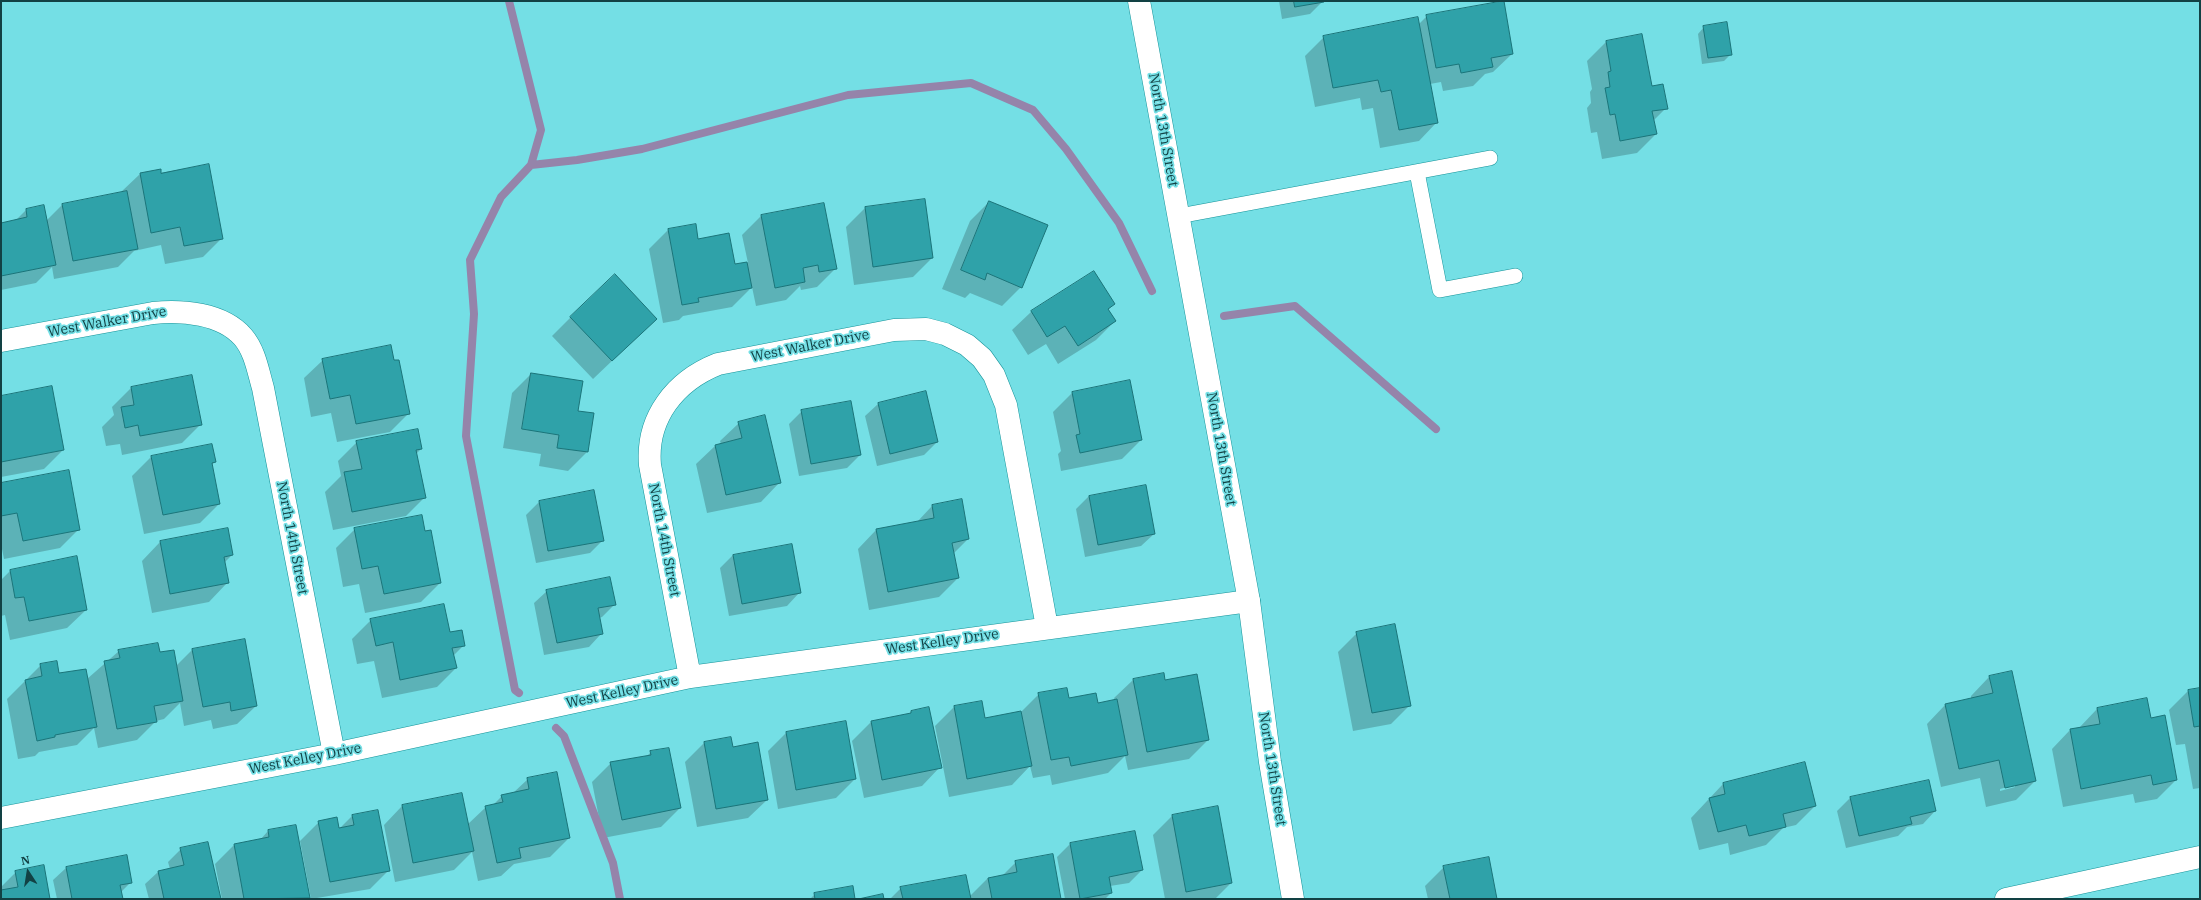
<!DOCTYPE html>
<html>
<head>
<meta charset="utf-8">
<style>
	body { margin:0 }
	#map { position:relative; width:2201px; height:900px; overflow:hidden; background:#74dfe5; font-family:"IBM Plex Serif",serif }
	canvas { display:block }
	.frame { position:absolute; inset:0; border:2px solid #124144; pointer-events:none }
	.north { position:absolute; left:8px; top:852px; width:40px; height:40px; -webkit-text-stroke:3px #74dfe5; paint-order:stroke; rotate:348deg; font-size:11px; font-weight:700; line-height:16px; text-align:center; color:#124144 }
	.north::after { content:''; display:block; margin:auto; width:14px; height:18px; background:#124144; clip-path:polygon(50% 0,100% 100%,50% 72%,0 100%) }
</style>
</head>
<body>
<div id="map">
<canvas width="2201" height="900"></canvas>
<div class="frame"></div>
<div class="north">N</div>
</div>
<script>
const ctx = document.querySelector('canvas').getContext('2d');
ctx.lineJoin = 'round';
function fillPath(path, color) { ctx.fillStyle = color; ctx.fill(path, 'evenodd'); }
function strokePath(path, color, width, dash) { ctx.strokeStyle = color; ctx.lineWidth = width; ctx.lineCap = dash ? 'butt' : 'round'; ctx.setLineDash(dash || []); ctx.stroke(path); }
function write(font, color, halo, rows, align = 'center') {
  ctx.font = font + ' "IBM Plex Serif",serif'; ctx.lineWidth = 3.5; ctx.setLineDash([]); ctx.textBaseline = 'middle'; ctx.strokeStyle = halo; ctx.fillStyle = color; for (const [text, x, y, turn = 0] of rows) {
    ctx.save(); ctx.translate(x, y); ctx.rotate((+turn || 0) * Math.PI / 180); ctx.textAlign = isNaN(turn) ? turn : align; if (halo) ctx.strokeText(text, 0, 0); ctx.fillText(text, 0, 0); ctx.restore();
  }
}
const shadow = new Path2D(`
	M 1279,1 L 1323,1 L 1310,14 L 1282,19 Z
	M 1427,16 L 1512,54 L 1493,72 L 1485,74 L 1473,86 L 1443,91 L 1441,82 L 1430,84 L 1437,122 L 1419,141 L 1380,148 L 1373,108 L 1362,110 L 1360,98 L 1315,107 L 1305,56 L 1324,37 L 1419,24 Z
	M 1704,27 L 1731,54 L 1724,61 L 1702,64 L 1698,34 Z
	M 1642,35 L 1651,87 L 1666,108 L 1653,121 L 1656,134 L 1637,153 L 1602,159 L 1597,132 L 1591,133 L 1587,108 L 1591,103 L 1590,92 L 1592,89 L 1587,61 L 1606,42 Z
	M 140,174 L 161,174 L 222,238 L 203,257 L 165,264 L 161,245 L 134,251 L 118,267 L 54,279 L 52,267 L 36,283 L 1,290 L 1,224 L 15,221 L 26,210 L 46,221 L 62,205 L 121,192 Z
	M 989,202 L 1021,287 L 1002,306 L 970,293 L 965,298 L 942,289 L 970,221 Z
	M 865,208 L 932,258 L 913,277 L 854,285 L 846,227 Z
	M 761,216 L 836,268 L 817,287 L 801,290 L 800,286 L 786,300 L 756,306 L 752,287 L 732,307 L 683,316 L 679,320 L 663,323 L 649,249 L 668,230 L 695,225 L 698,240 L 734,266 L 748,263 L 742,235 Z
	M 1114,304 L 1108,310 L 1115,321 L 1096,340 L 1058,364 L 1046,344 L 1028,355 L 1012,330 L 1031,312 Z
	M 571,317 L 656,319 L 593,379 L 552,336 Z
	M 323,360 L 393,361 L 409,413 L 390,432 L 337,442 L 331,413 L 311,417 L 304,378 Z
	M 531,374 L 577,411 L 587,452 L 568,471 L 539,466 L 541,454 L 503,448 L 512,393 Z
	M 131,388 L 201,424 L 182,443 L 122,455 L 120,444 L 106,446 L 102,427 L 114,415 L 112,407 Z
	M 1072,393 L 1141,440 L 1122,459 L 1061,471 L 1058,454 L 1061,451 L 1053,412 Z
	M 1,397 L 63,450 L 44,469 L 1,477 Z
	M 878,404 L 937,442 L 924,455 L 877,466 L 865,416 Z
	M 802,411 L 860,455 L 847,468 L 799,476 L 789,424 Z
	M 739,423 L 779,483 L 761,502 L 707,513 L 696,464 L 715,446 L 721,444 L 720,441 Z
	M 357,442 L 421,449 L 416,454 L 425,497 L 406,516 L 333,530 L 325,492 L 341,476 L 338,461 Z
	M 211,445 L 215,462 L 211,465 L 219,504 L 200,523 L 144,534 L 132,476 L 151,457 Z
	M 1,484 L 79,529 L 60,548 L 4,559 L 1,544 Z
	M 1089,496 L 1154,534 L 1141,546 L 1085,557 L 1076,509 Z
	M 539,502 L 603,540 L 590,553 L 536,563 L 526,515 Z
	M 932,506 L 968,539 L 953,554 L 958,578 L 939,597 L 869,610 L 858,549 L 876,530 L 917,522 Z
	M 355,529 L 425,533 L 440,583 L 421,602 L 365,613 L 359,584 L 343,587 L 336,548 Z
	M 160,542 L 232,555 L 224,563 L 227,583 L 209,602 L 152,613 L 142,561 Z
	M 733,555 L 799,593 L 787,606 L 729,616 L 720,568 Z
	M 76,557 L 86,610 L 67,628 L 10,640 L 5,615 L 1,616 L 1,580 L 10,571 Z
	M 547,591 L 615,604 L 602,617 L 599,618 L 601,634 L 589,647 L 544,655 L 534,603 Z
	M 371,620 L 449,633 L 464,645 L 453,656 L 456,668 L 437,687 L 382,698 L 374,661 L 357,664 L 352,639 Z
	M 1357,633 L 1410,705 L 1391,724 L 1353,731 L 1338,652 Z
	M 192,650 L 256,706 L 237,724 L 213,729 L 211,720 L 184,726 L 180,703 L 164,719 L 156,721 L 137,740 L 98,748 L 94,728 L 77,745 L 39,752 L 35,756 L 18,759 L 7,699 L 41,665 L 58,674 L 87,679 L 119,651 L 159,654 L 176,666 Z
	M 1989,677 L 2035,781 L 2016,800 L 1986,807 L 1980,778 L 1941,787 L 1927,724 L 1945,705 L 1971,699 L 1971,696 ZM 2015,785 L 2015,787 L 2000,791 L 2000,789 Z
	M 1133,680 L 1208,740 L 1189,759 L 1128,770 L 1125,756 L 1108,773 L 1052,785 L 1050,775 L 1033,778 L 1030,766 L 1012,785 L 949,797 L 935,726 L 954,707 L 984,719 L 1021,712 L 1039,694 L 1097,704 L 1115,701 L 1114,698 Z
	M 2200,689 L 2200,788 L 2193,789 L 2185,744 L 2176,745 L 2169,710 L 2188,691 Z
	M 2147,699 L 2150,719 L 2176,780 L 2157,799 L 2135,803 L 2133,794 L 2063,807 L 2052,749 L 2070,730 L 2078,729 L 2097,709 Z
	M 911,712 L 940,767 L 922,786 L 864,798 L 852,741 L 871,722 L 908,715 Z
	M 786,733 L 855,779 L 836,798 L 778,809 L 768,751 Z
	M 730,738 L 732,748 L 767,800 L 748,818 L 697,827 L 685,762 L 704,743 Z
	M 651,752 L 680,808 L 661,827 L 603,838 L 592,782 L 611,763 L 646,757 Z
	M 1804,764 L 1815,806 L 1796,825 L 1783,828 L 1766,845 L 1730,855 L 1728,843 L 1699,850 L 1691,818 L 1723,784 Z
	M 528,779 L 569,838 L 550,857 L 514,864 L 501,876 L 478,881 L 472,852 L 454,870 L 395,882 L 384,825 L 402,806 L 467,825 L 486,807 L 493,805 L 502,796 L 513,793 Z
	M 1929,781 L 1935,811 L 1923,824 L 1907,827 L 1898,836 L 1846,848 L 1837,811 L 1850,798 Z
	M 352,816 L 389,870 L 370,889 L 311,899 L 300,841 L 319,822 L 339,829 Z
	M 1172,816 L 1231,883 L 1215,899 L 1165,899 L 1153,835 Z
	M 268,831 L 309,898 L 222,899 L 215,864 L 234,845 L 260,840 Z
	M 1070,844 L 1142,870 L 1129,883 L 1110,886 L 1111,893 L 1105,899 L 1065,899 L 1057,857 Z
	M 181,849 L 220,899 L 149,899 L 145,884 L 158,872 L 170,869 L 168,862 Z
	M 1016,862 L 1060,899 L 890,899 L 901,888 L 969,897 L 988,878 L 1002,876 Z
	M 1444,867 L 1496,899 L 1428,899 L 1425,886 Z
	M 66,868 L 131,882 L 121,892 L 122,899 L 57,899 L 53,880 Z
	M 16,872 L 49,899 L 1,899 L 1,887 Z
	M 815,894 L 854,899 L 810,899 Z`);
const stream = new Path2D(`
	M 509,1 L 541,130 L 531,165 L 501,197 L 470,260 L 474,314 L 466,436 L 515,690 L 519,693
	M 531,165 L 577,160 L 642,149 L 848,95 L 971,83 L 1033,110 L 1066,149 L 1119,223 L 1152,291
	M 1224,316 L 1295,306 L 1436,429
	M 556,728 L 564,736 L 613,863 L 620,899`);
const building = new Path2D(`
	M 1294,1 L 1324,1 L 1324,2 L 1295,7 Z
	M 1504,1 L 1513,54 L 1491,58 L 1493,67 L 1461,73 L 1459,64 L 1436,68 L 1426,15 Z
	M 1418,17 L 1438,123 L 1399,130 L 1391,90 L 1381,92 L 1378,80 L 1333,88 L 1323,36 Z
	M 1727,22 L 1732,55 L 1708,58 L 1703,26 Z
	M 1642,34 L 1652,86 L 1663,84 L 1668,109 L 1652,111 L 1657,134 L 1620,141 L 1615,114 L 1610,115 L 1605,88 L 1610,87 L 1608,72 L 1611,71 L 1606,41 Z
	M 209,164 L 223,239 L 184,246 L 180,227 L 151,233 L 140,173 L 161,169 L 161,173 Z
	M 127,191 L 138,249 L 73,261 L 62,204 Z
	M 925,199 L 933,258 L 873,267 L 865,207 Z
	M 989,201 L 1048,225 L 1022,288 L 987,273 L 985,280 L 961,270 Z
	M 824,203 L 837,269 L 819,272 L 818,265 L 803,268 L 805,282 L 775,288 L 761,215 Z
	M 44,205 L 56,265 L 1,276 L 1,223 L 27,217 L 26,209 Z
	M 696,224 L 698,239 L 729,233 L 735,264 L 747,262 L 752,288 L 698,298 L 699,302 L 682,305 L 668,229 Z
	M 1094,271 L 1115,304 L 1108,309 L 1116,321 L 1078,346 L 1065,326 L 1047,337 L 1031,311 Z
	M 615,274 L 657,319 L 612,361 L 570,317 Z
	M 391,345 L 394,360 L 399,360 L 410,414 L 356,424 L 350,395 L 330,399 L 322,359 Z
	M 531,373 L 583,381 L 578,411 L 594,413 L 588,452 L 557,448 L 559,435 L 522,429 Z
	M 192,375 L 202,425 L 140,436 L 138,425 L 125,428 L 121,407 L 134,405 L 131,387 Z
	M 1130,380 L 1142,440 L 1080,453 L 1076,435 L 1080,434 L 1072,392 Z
	M 52,386 L 64,450 L 1,462 L 1,396 Z
	M 926,391 L 938,442 L 890,454 L 878,403 Z
	M 851,401 L 861,455 L 811,464 L 801,410 Z
	M 765,415 L 781,483 L 726,495 L 715,445 L 742,438 L 738,422 Z
	M 418,429 L 422,449 L 416,450 L 426,498 L 352,512 L 344,472 L 362,469 L 356,441 Z
	M 212,444 L 216,462 L 212,463 L 220,504 L 163,515 L 151,456 Z
	M 69,470 L 80,530 L 23,541 L 17,513 L 1,516 L 1,483 Z
	M 1146,485 L 1155,534 L 1098,545 L 1089,496 Z
	M 594,490 L 604,541 L 548,551 L 539,501 Z
	M 962,499 L 969,539 L 952,543 L 959,578 L 888,592 L 876,529 L 934,518 L 932,505 Z
	M 422,515 L 425,531 L 431,530 L 441,583 L 384,594 L 378,566 L 362,569 L 354,528 Z
	M 228,528 L 233,555 L 224,557 L 229,583 L 170,594 L 160,541 Z
	M 792,544 L 801,593 L 742,604 L 733,555 Z
	M 77,556 L 87,610 L 29,621 L 24,597 L 15,598 L 10,570 Z
	M 610,577 L 616,605 L 598,608 L 603,634 L 557,643 L 546,590 Z
	M 444,604 L 450,632 L 462,630 L 465,646 L 452,648 L 457,668 L 400,680 L 393,642 L 376,646 L 370,619 Z
	M 1395,624 L 1411,706 L 1372,713 L 1356,632 Z
	M 245,639 L 257,706 L 231,711 L 230,702 L 203,707 L 192,649 Z
	M 158,643 L 160,652 L 174,650 L 183,701 L 154,706 L 157,722 L 117,729 L 104,661 L 120,658 L 118,650 Z
	M 57,661 L 59,673 L 86,669 L 97,727 L 55,735 L 55,737 L 37,741 L 25,680 L 42,676 L 40,664 Z
	M 2012,671 L 2036,781 L 2005,788 L 1999,760 L 1959,769 L 1945,704 L 1993,693 L 1989,676 Z
	M 1164,673 L 1165,680 L 1197,674 L 1209,740 L 1147,752 L 1133,679 Z
	M 1067,688 L 1069,698 L 1096,693 L 1098,703 L 1117,699 L 1128,755 L 1071,766 L 1069,757 L 1051,760 L 1038,693 Z
	M 2200,688 L 2200,726 L 2194,727 L 2188,690 Z
	M 2147,698 L 2151,718 L 2165,715 L 2177,780 L 2153,785 L 2151,775 L 2081,789 L 2070,729 L 2100,724 L 2097,708 Z
	M 982,701 L 985,718 L 1021,711 L 1032,766 L 967,779 L 954,706 Z
	M 929,707 L 942,768 L 882,780 L 871,721 L 911,713 L 911,711 Z
	M 846,721 L 856,779 L 796,790 L 786,732 Z
	M 731,737 L 733,747 L 758,742 L 768,800 L 716,809 L 704,742 Z
	M 669,748 L 681,808 L 622,820 L 610,762 L 651,755 L 650,751 Z
	M 1805,762 L 1816,806 L 1783,814 L 1786,827 L 1749,836 L 1746,825 L 1718,832 L 1709,798 L 1725,794 L 1723,783 Z
	M 557,772 L 570,838 L 519,848 L 521,858 L 497,863 L 485,806 L 503,802 L 501,795 L 529,789 L 527,778 Z
	M 1929,780 L 1936,811 L 1910,817 L 1912,824 L 1859,836 L 1850,797 Z
	M 462,793 L 474,851 L 413,863 L 402,805 Z
	M 1218,806 L 1232,883 L 1186,892 L 1172,815 Z
	M 378,810 L 390,871 L 330,882 L 318,821 L 337,817 L 339,828 L 354,825 L 352,815 Z
	M 296,825 L 310,898 L 244,899 L 234,844 L 269,837 L 268,830 Z
	M 1135,831 L 1143,870 L 1109,877 L 1112,893 L 1080,899 L 1070,843 Z
	M 208,842 L 221,899 L 164,899 L 158,871 L 184,865 L 180,848 Z
	M 1053,854 L 1061,899 L 992,899 L 988,878 L 1017,872 L 1015,861 Z
	M 127,855 L 132,883 L 120,885 L 123,899 L 72,899 L 66,867 Z
	M 1489,857 L 1497,899 L 1450,899 L 1443,866 Z
	M 44,865 L 50,899 L 1,899 L 1,890 L 18,887 L 15,871 Z
	M 966,875 L 971,899 L 903,899 L 900,887 Z
	M 853,886 L 855,899 L 815,899 L 814,893 Z
	M 883,894 L 884,899 L 859,899 Z`);
const lane = new Path2D(`
	M 1417,172 L 1440,290 L 1515,276
	M 1179,216 L 1490,158`);
const street = new Path2D(`
	M 1,341 L 153,313 C 182,310 222,313 243,337 C 255,351 258,371 263,388 L 334,754
	M 690,677 L 650,465 C 646,418 675,381 718,364 L 894,330 L 926,329 L 945,334 L 967,345 L 982,358 L 994,375 L 1006,405 L 1047,627
	M 1,818 L 334,754 L 690,677 L 1249,601
	M 2006,899 L 2200,857`);
const secondary = new Path2D(`
	M 1139,1 L 1249,601 L 1270,762 L 1293,899`);
const streetNames = [
	["North 13th Street",1163,130,80],
	["West Walker Drive",107,322,-10],
	["West Walker Drive",810,346,-11],
	["North 13th Street",1221,449,80],
	["North 14th Street",292,538,79],
	["North 14th Street",664,540,79],
	["West Kelley Drive",942,642,-8],
	["West Kelley Drive",622,692,-12],
	["West Kelley Drive",305,759,-11],
	["North 13th Street",1272,769,81]
];
fillPath(shadow, '#0003');
strokePath(stream, '#9584aa', 8);
fillPath(building, '#2fa2a9');
strokePath(building, '#1b7479', 1);
strokePath(lane, '#159399', 16);
strokePath(street, '#159399', 23);
strokePath(secondary, '#159399', 23);
strokePath(lane, '#fff', 15);
strokePath(street, '#fff', 22);
strokePath(secondary, '#fff', 22);
write('14px', '#124144', '#74dfe5', streetNames);
</script>
</body>
</html>
